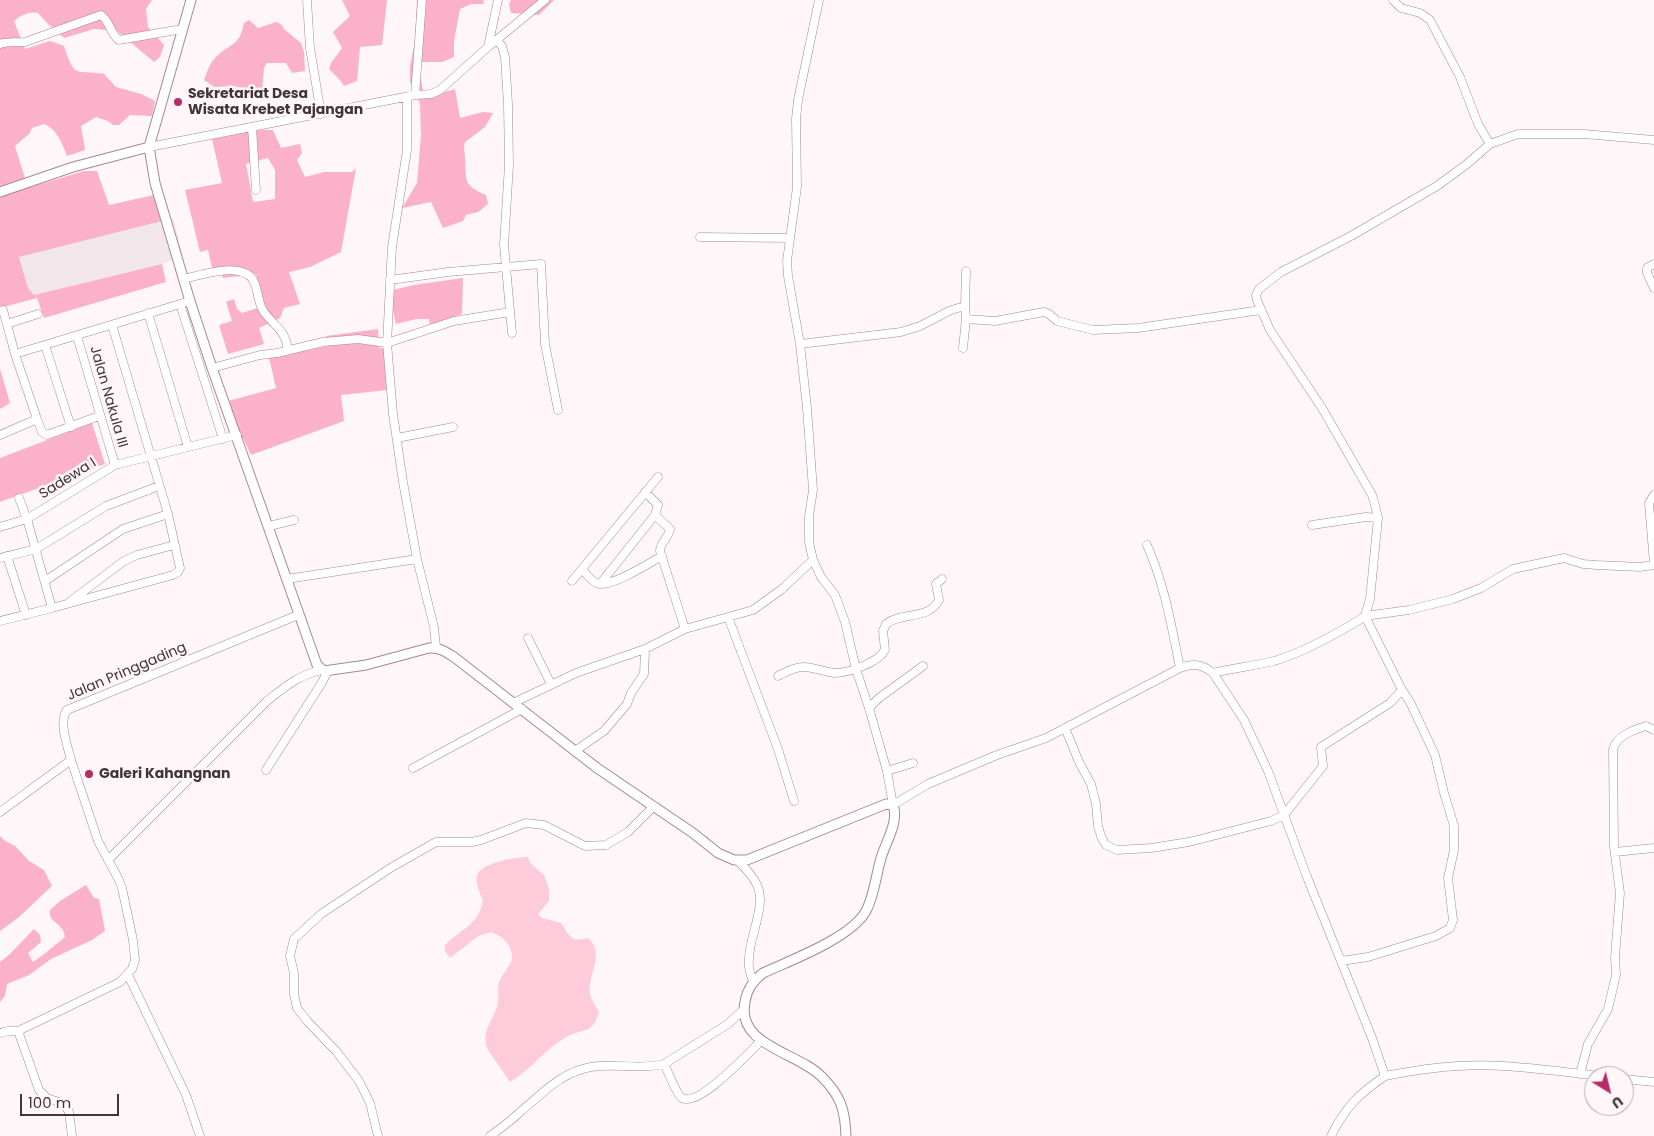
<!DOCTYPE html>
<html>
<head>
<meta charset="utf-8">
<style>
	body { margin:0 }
	#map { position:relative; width:1654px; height:1136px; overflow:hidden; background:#fef6f8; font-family:Poppins,sans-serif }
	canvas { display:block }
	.north { position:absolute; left:1584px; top:1066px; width:50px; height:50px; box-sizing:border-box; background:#fef6f8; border:1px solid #b3a8ab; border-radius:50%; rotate:144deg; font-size:14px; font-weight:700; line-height:20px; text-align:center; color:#433438 }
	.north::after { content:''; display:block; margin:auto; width:18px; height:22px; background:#b62c69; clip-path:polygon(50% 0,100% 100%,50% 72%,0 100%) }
	.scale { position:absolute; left:20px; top:1094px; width:99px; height:22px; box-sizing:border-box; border:2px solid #433438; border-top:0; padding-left:6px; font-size:15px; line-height:18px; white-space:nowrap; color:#433438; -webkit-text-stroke:4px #fef6f8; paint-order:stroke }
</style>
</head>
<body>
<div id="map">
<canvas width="1654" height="1136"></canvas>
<div class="north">U</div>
<div class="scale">100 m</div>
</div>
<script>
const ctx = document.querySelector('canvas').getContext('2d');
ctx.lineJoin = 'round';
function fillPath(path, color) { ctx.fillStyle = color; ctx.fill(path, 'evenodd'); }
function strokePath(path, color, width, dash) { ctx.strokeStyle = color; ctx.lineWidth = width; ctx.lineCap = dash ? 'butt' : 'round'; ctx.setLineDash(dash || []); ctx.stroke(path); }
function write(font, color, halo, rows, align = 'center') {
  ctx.font = font + ' Poppins,sans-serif'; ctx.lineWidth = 5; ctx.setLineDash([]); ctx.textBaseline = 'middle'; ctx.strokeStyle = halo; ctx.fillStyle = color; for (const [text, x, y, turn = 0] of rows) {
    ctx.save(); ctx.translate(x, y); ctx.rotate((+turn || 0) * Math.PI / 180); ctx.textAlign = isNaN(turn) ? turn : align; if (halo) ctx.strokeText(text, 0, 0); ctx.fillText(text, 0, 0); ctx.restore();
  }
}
const built = new Path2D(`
	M 173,218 L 183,256 L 162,264 L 34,295 L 28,288 L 19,257 Z`);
const green = new Path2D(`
	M 528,857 L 530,863 L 544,875 L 549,889 L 549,901 L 538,914 L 542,918 L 561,923 C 570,936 570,943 588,938 C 606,954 587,975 590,994 C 591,1000 596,1007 599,1012 C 593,1034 584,1028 568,1036 C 545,1048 532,1069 510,1082 L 488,1050 C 479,1030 496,1019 498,1002 C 499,995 497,989 499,982 C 502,974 511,966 512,958 C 513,945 501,935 491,932 L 478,936 L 450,958 L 445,951 L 445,945 C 461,929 479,925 483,900 C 480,894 475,883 477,876 C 479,863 517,857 528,857 Z`);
const forest = new Path2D(`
	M 0,0 L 152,0 L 146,9 L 148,27 L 164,45 L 160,57 L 154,62 L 117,31 L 94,29 L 64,38 L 48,24 L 38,13 C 29,11 21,15 14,21 L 25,49 L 50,41 L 64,46 C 75,80 75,69 104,74 L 116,87 L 141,94 L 155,101 L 152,116 L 130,115 L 119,125 L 113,125 L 108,121 L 96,117 L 81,126 L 85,150 L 67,156 C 62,143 57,129 44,124 L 32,128 L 29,134 L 15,146 L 28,188 L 84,171 L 97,171 L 109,205 L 154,195 L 162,221 L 19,257 L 28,288 L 34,295 L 162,264 L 166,282 L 44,318 L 37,298 L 0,308 Z
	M 342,0 L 387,0 L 382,45 L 360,47 L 357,81 L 344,86 L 340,80 L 329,69 L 331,63 L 342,48 L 333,32 L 350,16 Z
	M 417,0 L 484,0 L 483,4 L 471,4 L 460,9 L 454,41 L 454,57 L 442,62 L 421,62 L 419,73 L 425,98 L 455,89 L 460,118 L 483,112 L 493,113 L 485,127 L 465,142 C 463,148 465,152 465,157 C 466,180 463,186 486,195 L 488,204 L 478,212 L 466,215 L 463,221 L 443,228 L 431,202 L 402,208 L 417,183 L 421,135 L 420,104 L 410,81 L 410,66 L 415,41 Z
	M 511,0 L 554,0 L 539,15 L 511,13 L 509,4 Z
	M 249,20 L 258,28 L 276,22 L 281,24 L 284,29 L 301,43 L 304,52 L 305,71 L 292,73 L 286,63 L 267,63 L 264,68 L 262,92 L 250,93 L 245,89 L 234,86 L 214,87 L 204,80 C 207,72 210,62 217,56 C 232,42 239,47 244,23 Z
	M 260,130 L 273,130 L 281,148 L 300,144 L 302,153 L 297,160 L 305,177 L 324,172 L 352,172 L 356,168 L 341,252 L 310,267 L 289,272 L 300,304 L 284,308 L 280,318 L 259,328 L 264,344 L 228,354 L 219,325 L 232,321 L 226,302 L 234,299 L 237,309 L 242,313 L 264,306 L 256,274 L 223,278 L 219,268 L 212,268 L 208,250 L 200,252 L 185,190 L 222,183 L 212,139 ZM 268,158 L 275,170 L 275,199 L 253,202 L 246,164 Z
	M 463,278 L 462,314 L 430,325 L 429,319 L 416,319 L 396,324 L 393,311 L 393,290 L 414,285 Z
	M 378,329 L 379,348 L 384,348 L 387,390 L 341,395 L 344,421 L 251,455 L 243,438 L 234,441 L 221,403 L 276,388 L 269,358 L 328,346 L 326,336 Z
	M 0,369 L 10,403 L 0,409 Z
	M 92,423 L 105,464 L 0,502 L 0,458 Z
	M 0,836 L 5,841 L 15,846 L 29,861 L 44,870 L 52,886 L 19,917 L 0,931 Z
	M 86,885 L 94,898 L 99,899 L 105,931 L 92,940 L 51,959 L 29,975 L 7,984 L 5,996 L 0,1002 L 0,962 L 10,954 L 34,929 L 40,935 L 41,942 L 28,953 L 33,962 L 43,955 L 65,937 C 64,934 64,931 62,929 C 57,921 49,922 50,910 L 60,901 Z`);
const minor = new Path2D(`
	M 307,0 L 310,48 L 321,114
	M 819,0 L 798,100 L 796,119 L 797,187 L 787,261 L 788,276 L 800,344 L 807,408 L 813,490 L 809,516 L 809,542 L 813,560 L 821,577 L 835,595 L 845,622 L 856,669 L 869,708 L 887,771 L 893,805 L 928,784 L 997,755 L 1046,738 L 1180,668 C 1193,663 1202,664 1213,673 L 1244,720 L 1268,771 L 1307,877 L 1372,1038 L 1385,1076 C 1424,1068 1464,1063 1503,1066 C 1535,1068 1567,1072 1599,1076
	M 1393,0 L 1401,8 L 1420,13 L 1430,20 L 1460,77 L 1478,124 L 1490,144
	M 496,40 L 502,46 L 505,57 L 508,104 L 509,165 L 504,245 L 512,333
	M 0,44 C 8,41 16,43 25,42 L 101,15 C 110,21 110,34 119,40 L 182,29
	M 488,47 L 498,0
	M 415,95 L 422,0
	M 407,97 L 407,150 L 392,247 L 387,343 L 393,414 L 403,482 L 417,559 L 434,627 L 436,647
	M 252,127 L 256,190
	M 149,147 L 415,95 L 431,94 L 440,90 L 488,47 L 545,0
	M 700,237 L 790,238
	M 1654,264 L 1647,268 L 1647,273 L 1654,288
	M 184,279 C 200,275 242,261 253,280 C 259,290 257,303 264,312 C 275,327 285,329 288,350
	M 390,280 L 448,272 L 541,264 L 545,344 L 558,410
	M 180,304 L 223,439
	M 965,306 L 966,271
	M 3,310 L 15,354 L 37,419
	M 148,313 L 188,447
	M 7,324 L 38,314
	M 77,336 L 115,465
	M 800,344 L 901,332 L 920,326 L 951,310 L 965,306 L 966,319 L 995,321 L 1044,312 L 1049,314 L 1057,321 L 1093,330 L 1138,328 L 1261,310
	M 45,345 L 71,427
	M 963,348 L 966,319
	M 15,354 L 190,301
	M 212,368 L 260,355 L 277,353 L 323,342 L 358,339 L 387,343 L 454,321 L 510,312
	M 0,435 L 37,419 L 42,432 L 47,435 L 99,416
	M 397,438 L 453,427
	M 1654,495 L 1649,503 L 1654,564
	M 655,515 L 670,529 C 669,538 660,542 660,551 L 685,629 L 753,610 L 782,589 L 813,560
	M 1312,525 L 1366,517 L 1378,518
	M 269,526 L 294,520
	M 0,527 L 27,519 L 115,465 L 237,435
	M 1147,545 C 1165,586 1171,624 1180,668
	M 7,556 L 26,615
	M 0,558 L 36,549 L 106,506 L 159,486
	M 582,569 C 586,574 594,584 600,584 C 615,585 648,564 662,556
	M 287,579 L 417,559
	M 45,581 L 123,529 L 168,514
	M 572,581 L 658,477
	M 600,584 L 655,515 L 658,505 L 645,492
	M 68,603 L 124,561 L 137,555 L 174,545
	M 52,608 L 173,575 L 178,572 L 180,568 L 168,514 L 112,325
	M 728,617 L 778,749 L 794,801
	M 0,621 L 52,608 L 27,519 L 19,498
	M 528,638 L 551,684
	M 1213,673 C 1233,668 1254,666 1274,661 C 1302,653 1336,634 1361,619 L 1365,616 L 1370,599 L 1378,518 L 1375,505 L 1372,495 L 1322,408 L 1270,330 L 1257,300 L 1256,295 L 1259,289 L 1281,272 L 1351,236 L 1437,186 L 1467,164 L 1490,144 L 1518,134 L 1584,134 L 1654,140
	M 778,676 C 786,672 794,667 803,667 C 814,667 824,672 834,673 C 848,673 878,663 885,650 L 883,631 L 886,624 C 902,611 928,621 939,600 L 936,584 L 942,579
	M 513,703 L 576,673 L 645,649 L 685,629
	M 869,708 L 879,698 L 923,666
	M 1065,728 L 1079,762 L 1091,784 L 1096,804 L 1098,826 L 1102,839 L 1106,845 L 1117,850 L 1151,848 L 1189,842 L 1271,821 L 1284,815 L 1323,766 L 1321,747 L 1390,703 L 1402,690
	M 575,751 L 604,731 L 627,704 L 631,693 L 644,674 L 645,649
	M 413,768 L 522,709
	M 266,770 L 321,684 L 328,671
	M 887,771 L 913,763
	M 0,812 L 71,760 C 68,747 58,722 67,710 L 298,615
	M 1615,852 L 1654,848
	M 108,860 L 267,701 C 286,686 297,676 321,670
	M 739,862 C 745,868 752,875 756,883 C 768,904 749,936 749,959 C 748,967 750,974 753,981
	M 1341,961 L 1368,957 L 1436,936 L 1450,928 L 1453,920 L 1448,878 L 1454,850 L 1454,826 L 1444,793 L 1435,755 L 1410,702 L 1402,690 L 1365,616 L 1409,610 L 1453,599 L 1481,588 L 1513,569 L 1564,558 L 1583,564 L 1597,565 L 1640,567 L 1654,565
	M 128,975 L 186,1095 L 200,1136
	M 18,1031 L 120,982 L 132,969 L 135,960 L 133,940 L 122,888 L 119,880 L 98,841 L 71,760
	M 0,1033 L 8,1031 L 18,1031 L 39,1090 L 47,1098 L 64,1104 L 69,1112 L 72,1136
	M 664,1064 C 668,1071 676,1094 682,1098 C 699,1108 749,1052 761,1041
	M 1580,1074 L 1588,1044 L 1608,1009 L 1616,975 L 1615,957 L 1620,893 L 1614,847 L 1613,750 C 1616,736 1633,730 1646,726 L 1654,730
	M 1624,1079 L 1654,1082
	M 378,1136 L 370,1103 L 359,1081 L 336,1051 L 308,1022 L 297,1008 L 294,994 L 294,973 L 290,956 L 294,939 L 321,914 L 342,900 L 392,867 L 436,842 L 472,842 L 481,840 L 526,823 L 544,825 L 585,846 L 606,845 L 628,832 L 654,806
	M 490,1136 C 500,1129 511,1121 520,1112 C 542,1094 561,1072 591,1067 C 615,1063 640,1070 664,1064 L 728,1024 L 743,1010
	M 1331,1136 C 1346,1106 1359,1094 1385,1076`);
const tertiary = new Path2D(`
	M 191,0 L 149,147 L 155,183 L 190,301 L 212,368 L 317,665 L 324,671 L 366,665 L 429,648 C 439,647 446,652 454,657 L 597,768 L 693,833 L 718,853 L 734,860 L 747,860 L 886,804 L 893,805 C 899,821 887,840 882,855 C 876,873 875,894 866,911 C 851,938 791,960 763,973 C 753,981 747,989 745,1002 C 736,1046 798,1052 822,1077 C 841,1096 845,1110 846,1136
	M 0,192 L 73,167 L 149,147`);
const markers = [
	[178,102,5,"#b62c69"],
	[89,774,5,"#b62c69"]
];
const poiNames = [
	["Sekretariat Desa",188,94],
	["Wisata Krebet Pajangan",188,110],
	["Galeri Kahangnan",99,774]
];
const streetNames = [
	["Jalan Nakula III",108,397,74],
	["Sadewa I",68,479,-32],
	["Jalan Pringgading",127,672,-23]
];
fillPath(built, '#f1e7ea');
fillPath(green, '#fdcbda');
fillPath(forest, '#fab1c9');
strokePath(minor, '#ab8591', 9);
strokePath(tertiary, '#ab8591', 11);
strokePath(minor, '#fff', 8);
strokePath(tertiary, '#fff', 9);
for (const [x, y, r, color] of markers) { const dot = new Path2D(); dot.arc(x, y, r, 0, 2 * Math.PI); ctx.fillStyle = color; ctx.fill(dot); strokePath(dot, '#fef6f8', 2); }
write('bold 14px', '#433438', '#fef6f8', poiNames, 'left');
write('14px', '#433438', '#fef6f8', streetNames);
</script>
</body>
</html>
